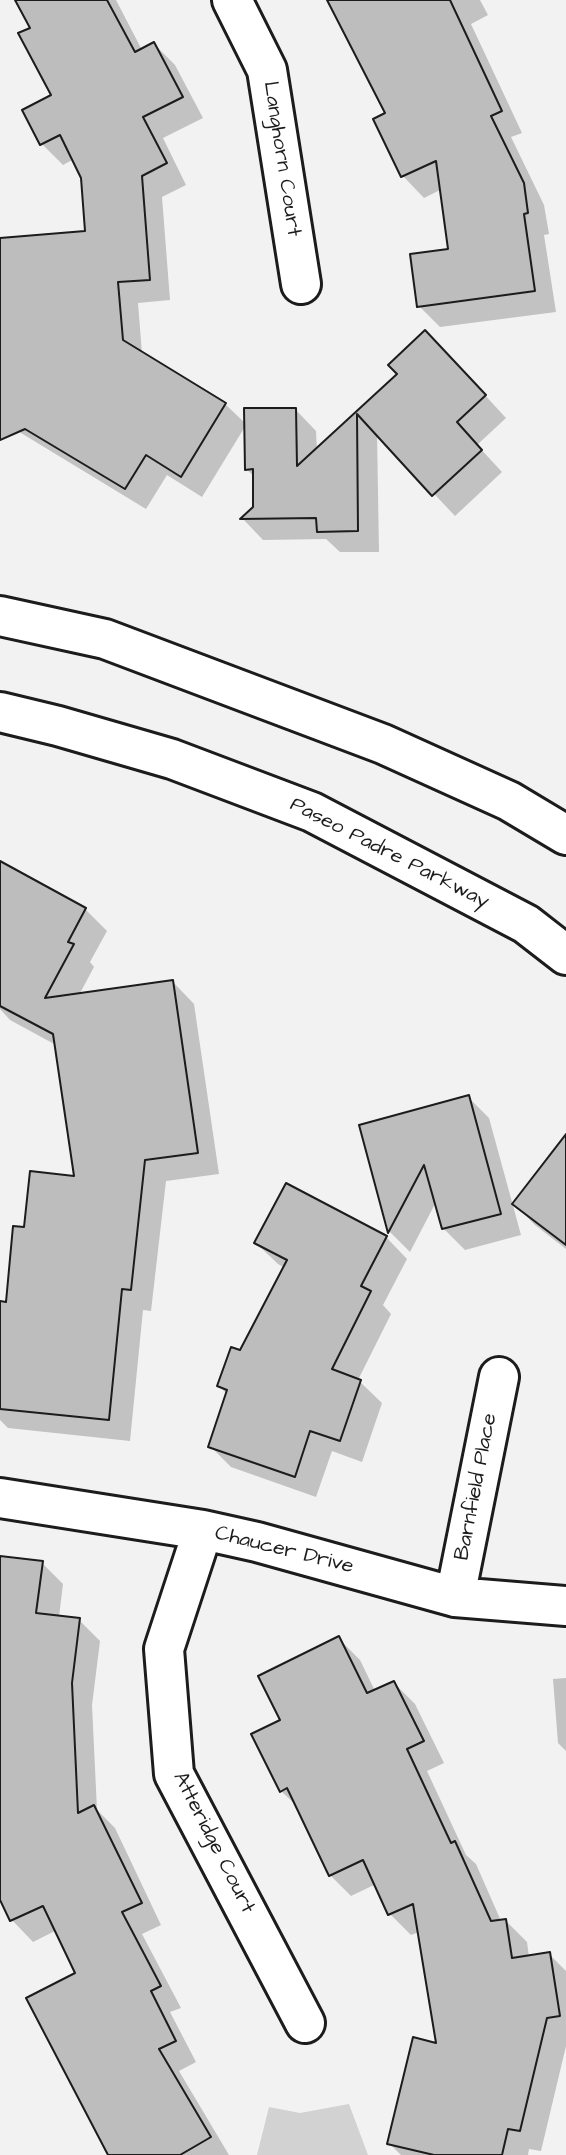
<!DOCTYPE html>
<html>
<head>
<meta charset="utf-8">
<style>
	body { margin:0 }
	canvas { display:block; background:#f2f2f2 }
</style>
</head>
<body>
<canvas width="566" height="2155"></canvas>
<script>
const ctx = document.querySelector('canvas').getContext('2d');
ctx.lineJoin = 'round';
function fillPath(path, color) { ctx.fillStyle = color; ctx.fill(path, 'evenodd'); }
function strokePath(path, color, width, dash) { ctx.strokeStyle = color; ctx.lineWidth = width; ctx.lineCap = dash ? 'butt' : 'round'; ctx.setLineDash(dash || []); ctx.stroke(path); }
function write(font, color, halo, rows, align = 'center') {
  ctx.font = font + ' "Architects Daughter",sans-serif'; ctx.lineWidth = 5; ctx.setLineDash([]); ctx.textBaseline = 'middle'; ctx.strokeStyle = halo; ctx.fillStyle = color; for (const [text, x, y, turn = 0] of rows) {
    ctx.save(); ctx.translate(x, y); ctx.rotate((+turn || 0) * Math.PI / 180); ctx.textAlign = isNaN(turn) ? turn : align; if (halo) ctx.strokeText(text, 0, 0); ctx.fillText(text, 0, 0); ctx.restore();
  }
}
const green = new Path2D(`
	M 349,2104 L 368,2155 L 257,2155 L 269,2107 L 300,2113 Z`);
const shadow = new Path2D(`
	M 17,0 L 116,0 L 142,50 L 154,44 L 175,65 L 203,118 L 163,138 L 186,185 L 162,197 L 170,300 L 138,303 L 142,354 L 225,404 L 246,424 L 295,409 L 316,431 L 317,451 L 399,374 L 447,354 L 506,418 L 477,445 L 502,472 L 455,516 L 377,433 L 379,552 L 340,552 L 326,539 L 263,540 L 243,519 L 255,508 L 255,477 L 246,469 L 246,425 L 202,497 L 167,475 L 146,509 L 21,433 L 1,413 L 0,238 L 87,233 L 83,177 L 74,159 L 63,165 L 42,144 L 53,96 L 33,28 Z
	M 336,0 L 480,0 L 488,15 L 471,24 L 522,133 L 511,137 L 544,205 L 549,234 L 544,235 L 556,312 L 440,327 L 419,306 L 450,250 L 442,189 L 424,198 L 403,176 L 376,120 L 387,114 Z
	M 0,863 L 85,909 L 107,931 L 90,962 L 94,967 L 79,995 L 173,982 L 194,1004 L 219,1174 L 166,1181 L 151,1311 L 143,1310 L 130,1441 L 8,1428 L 0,1420 L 0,1303 L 7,1303 L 25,1229 L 76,1178 L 56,1045 L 10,1020 L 0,1009 Z
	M 468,1097 L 489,1118 L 521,1235 L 465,1250 L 443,1228 L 436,1202 L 410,1252 L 390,1232 L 361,1126 Z
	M 566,1137 L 566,1249 L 535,1225 L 514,1204 Z
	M 386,1237 L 407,1259 L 383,1305 L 391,1314 L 358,1380 L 382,1403 L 362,1462 L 332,1451 L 316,1497 L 231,1467 L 210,1446 L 228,1395 L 219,1386 L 241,1352 L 285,1268 L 278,1264 L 256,1243 Z
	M 0,1557 L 42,1563 L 63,1584 L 59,1617 L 79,1620 L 100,1641 L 92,1705 L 97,1810 L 115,1828 L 161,1925 L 142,1934 L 181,2008 L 170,2012 L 196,2062 L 179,2071 L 229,2155 L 110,2155 L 78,1973 L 57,1930 L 33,1942 L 12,1920 L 0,1895 Z
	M 339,1639 L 360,1660 L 375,1691 L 394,1683 L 415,1704 L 444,1763 L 427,1771 L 466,1855 L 476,1864 L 501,1921 L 506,1921 L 527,1942 L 529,1957 L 549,1954 L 566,1971 L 566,2046 L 541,2151 L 529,2149 L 528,2155 L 401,2155 L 389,2143 L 438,2045 L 419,1932 L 411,1935 L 390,1914 L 376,1884 L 351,1896 L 330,1875 L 298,1807 L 281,1791 L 282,1721 Z
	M 566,1678 L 566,1751 L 558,1743 L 553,1679 Z`);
const building = new Path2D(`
	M 15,0 L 107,0 L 135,52 L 154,42 L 183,97 L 143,117 L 167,163 L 142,176 L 150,280 L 118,282 L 123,340 L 226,403 L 181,477 L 146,455 L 125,489 L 25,429 L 0,440 L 0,238 L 85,231 L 81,178 L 60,135 L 40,145 L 22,110 L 51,95 L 18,33 L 30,28 Z
	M 327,0 L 450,0 L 502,111 L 491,116 L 524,183 L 528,213 L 524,214 L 535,291 L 417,307 L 410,254 L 448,249 L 436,161 L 401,177 L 373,119 L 385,113 Z
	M 425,330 L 486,395 L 457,422 L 482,450 L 432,496 L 357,414 L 358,531 L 317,532 L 316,518 L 240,519 L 253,507 L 253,469 L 245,470 L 244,408 L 296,408 L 297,466 L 397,374 L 388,365 Z
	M 0,861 L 86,908 L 68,942 L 74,944 L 45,998 L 173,980 L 198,1153 L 145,1160 L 131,1290 L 122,1289 L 109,1420 L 0,1409 L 0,1301 L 6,1302 L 13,1226 L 24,1227 L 30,1171 L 74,1176 L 53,1034 L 0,1006 Z
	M 469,1095 L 501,1214 L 442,1229 L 424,1165 L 388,1233 L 359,1125 Z
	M 566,1134 L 566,1245 L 512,1204 Z
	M 286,1183 L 387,1236 L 361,1286 L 371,1291 L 332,1369 L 361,1380 L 340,1441 L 310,1431 L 295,1477 L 208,1447 L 227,1390 L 217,1386 L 231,1347 L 240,1350 L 287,1260 L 254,1243 Z
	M 0,1556 L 43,1561 L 36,1613 L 80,1618 L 72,1683 L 78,1813 L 94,1805 L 142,1903 L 122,1912 L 161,1986 L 151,1991 L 176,2041 L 159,2049 L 211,2137 L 180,2155 L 108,2155 L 26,1998 L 75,1973 L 43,1906 L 10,1921 L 0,1900 Z
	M 339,1636 L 367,1693 L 394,1681 L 424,1741 L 407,1749 L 451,1843 L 455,1841 L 491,1921 L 506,1919 L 512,1958 L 550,1952 L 560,2016 L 547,2018 L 520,2131 L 508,2129 L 502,2155 L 434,2155 L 387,2144 L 413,2037 L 436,2043 L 413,1904 L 388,1915 L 363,1860 L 329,1876 L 287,1788 L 280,1792 L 251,1734 L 280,1720 L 258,1676 Z`);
const minor = new Path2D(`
	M 232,0 L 267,70 L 301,284
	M 0,1498 L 203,1530 L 257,1542 L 455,1597 L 566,1606
	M 203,1530 L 164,1649 L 174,1774 L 305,2023
	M 455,1597 L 499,1377`);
const major = new Path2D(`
	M 0,616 L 105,639 L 383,744 L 509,801 L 566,835
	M 0,712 L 58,726 L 172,759 L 312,812 L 526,924 L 566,955`);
const streetNames = [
	["Langhorn Court",281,159,81],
	["Paseo Padre Parkway",389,854,27],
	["Barnfield Place",477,1487,-79],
	["Chaucer Drive",284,1551,14],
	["Atteridge Court",213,1843,63]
];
fillPath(green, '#d2d2d2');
fillPath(shadow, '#0003');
fillPath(building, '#bdbdbd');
strokePath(building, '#1c1c1c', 2);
strokePath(minor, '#1c1c1c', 44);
strokePath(major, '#1c1c1c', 44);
strokePath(minor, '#fff', 38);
strokePath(major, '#fff', 38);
write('21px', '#1c1c1c', '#fff', streetNames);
</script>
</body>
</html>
